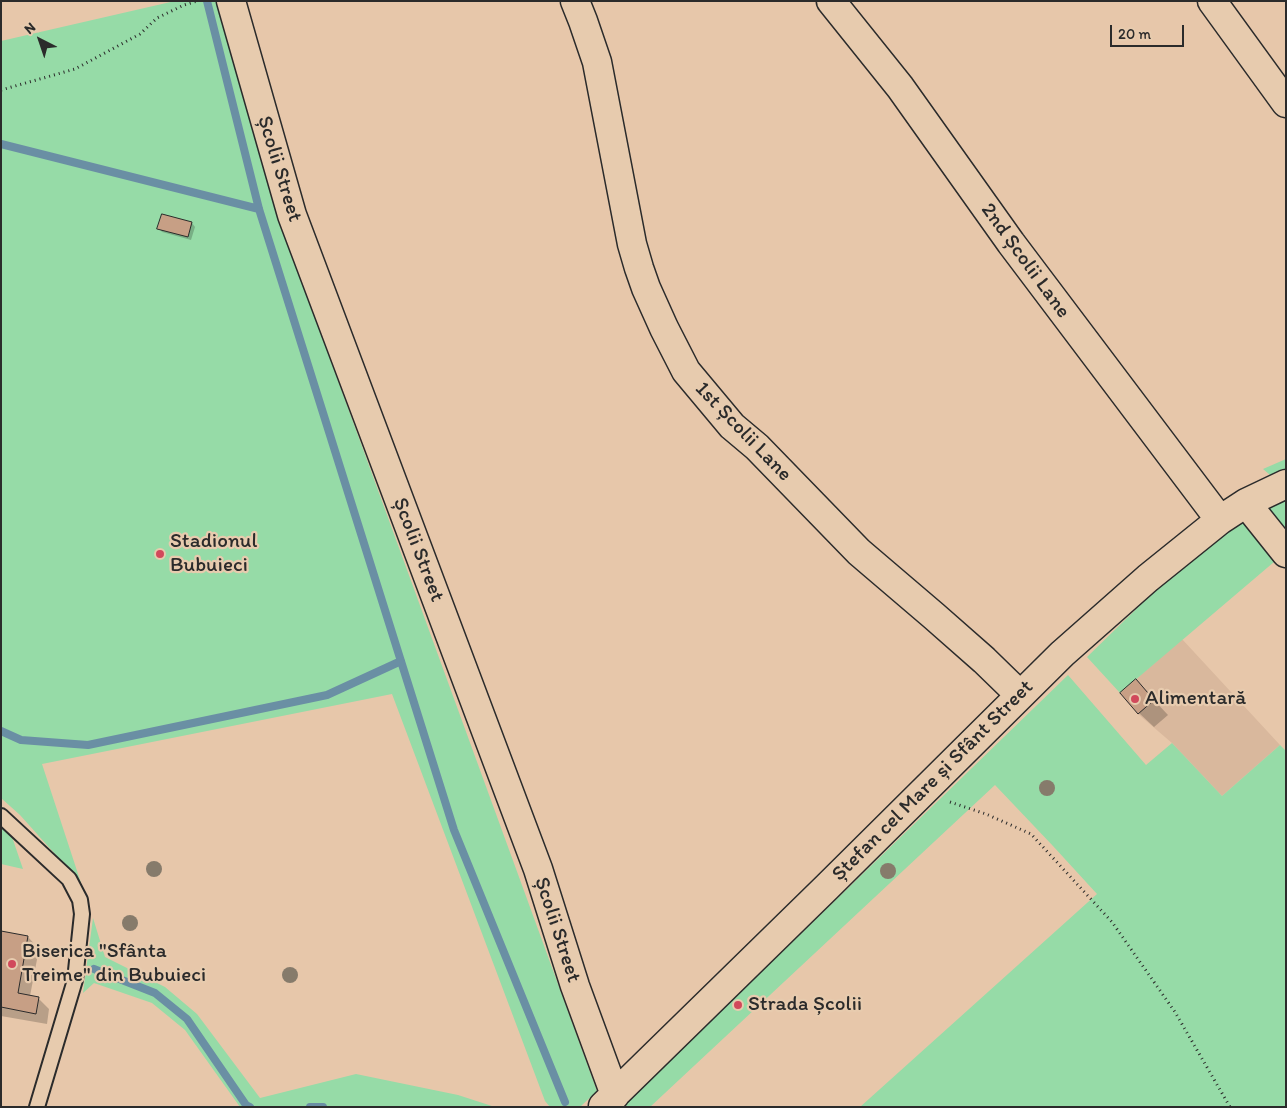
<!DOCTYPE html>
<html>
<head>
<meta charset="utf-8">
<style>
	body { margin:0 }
	#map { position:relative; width:1287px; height:1108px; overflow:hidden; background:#e7c7aa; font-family:Itim,sans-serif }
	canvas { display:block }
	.frame { position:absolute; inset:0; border:2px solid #2b2b2b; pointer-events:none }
	.north { position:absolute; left:15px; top:15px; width:50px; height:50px; -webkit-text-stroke:4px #e7cbae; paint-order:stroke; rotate:319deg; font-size:14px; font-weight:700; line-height:20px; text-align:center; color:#2b2b2b }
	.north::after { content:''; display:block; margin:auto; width:18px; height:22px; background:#2b2b2b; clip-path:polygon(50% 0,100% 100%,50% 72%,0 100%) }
	.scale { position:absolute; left:1110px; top:25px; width:74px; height:22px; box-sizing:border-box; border:2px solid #2b2b2b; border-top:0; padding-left:6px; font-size:15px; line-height:18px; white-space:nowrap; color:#2b2b2b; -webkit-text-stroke:4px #e7cbae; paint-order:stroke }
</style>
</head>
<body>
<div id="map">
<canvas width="1287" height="1108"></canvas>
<div class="frame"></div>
<div class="north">N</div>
<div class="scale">20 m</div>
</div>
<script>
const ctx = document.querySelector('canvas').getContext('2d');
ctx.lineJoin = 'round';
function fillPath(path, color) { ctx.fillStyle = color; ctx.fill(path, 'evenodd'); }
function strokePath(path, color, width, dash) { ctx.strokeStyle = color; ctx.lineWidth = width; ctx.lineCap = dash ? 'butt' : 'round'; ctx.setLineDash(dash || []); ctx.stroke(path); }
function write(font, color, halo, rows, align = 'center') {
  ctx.font = font + ' Itim,sans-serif'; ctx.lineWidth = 4.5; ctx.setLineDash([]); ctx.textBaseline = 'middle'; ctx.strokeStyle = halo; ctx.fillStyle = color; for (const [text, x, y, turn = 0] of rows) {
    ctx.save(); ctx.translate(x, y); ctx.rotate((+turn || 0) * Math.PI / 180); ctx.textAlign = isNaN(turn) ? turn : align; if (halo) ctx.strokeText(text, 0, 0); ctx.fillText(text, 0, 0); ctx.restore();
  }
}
const built = new Path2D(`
	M 1182,639 L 1280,745 L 1222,796 L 1172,743 L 1138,714 L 1120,693 Z`);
const green = new Path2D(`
	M 175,1 L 223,1 L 274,205 L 597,1091 L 580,1107 L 550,1107 L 545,1101 L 392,694 L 42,764 L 81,883 L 20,815 L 1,798 L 1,41 Z
	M 1286,459 L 1286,470 L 1270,475 L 1263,469 Z
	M 1286,498 L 1286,534 L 1264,506 Z
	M 1243,522 L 1274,562 L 1120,693 L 1087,657 L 1168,578 L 1208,543 Z
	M 1068,675 L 1146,765 L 1172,743 L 1222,796 L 1280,745 L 1286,751 L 1286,1107 L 860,1107 L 1097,894 L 1053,846 L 995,785 L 650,1107 L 622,1107 Z
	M 1,825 L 11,834 L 23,869 L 1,864 Z
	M 93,918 L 105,957 L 165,987 L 197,1014 L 260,1098 L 356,1074 L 458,1095 L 495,1107 L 240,1107 L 185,1030 L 152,1003 L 94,983 L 83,993 Z`);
const shadow = new Path2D(`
	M 162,215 L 192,223 L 195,227 L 191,240 L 162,232 L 159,228 Z
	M 1136,681 L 1168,715 L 1154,727 L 1139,713 Z
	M 1,932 L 28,937 L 39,949 L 30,996 L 38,998 L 49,1009 L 47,1024 L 1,1016 Z`);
const stream = new Path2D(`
	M 207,1 L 259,209 L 454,830 L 565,1102
	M 1,144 L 259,209
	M 1,731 L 21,740 L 88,745 L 327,695 L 401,661
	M 94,969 L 155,993 L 187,1019 L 246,1105 L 250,1107
	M 310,1107 L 323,1107`);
const building = new Path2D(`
	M 162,214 L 192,222 L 188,237 L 157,229 Z
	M 1136,679 L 1154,700 L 1138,714 L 1120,693 Z
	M 1,931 L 28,936 L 18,993 L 39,997 L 36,1014 L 1,1007 Z`);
const path = new Path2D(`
	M 1,90 L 75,69 L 140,34 L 157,18 L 184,5 L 197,1
	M 950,802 L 986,814 L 1031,834 L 1112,922 L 1175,1012 L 1230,1107`);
const service = new Path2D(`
	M 1,816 L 69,879 L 80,900 L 82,914 L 75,980 L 37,1107`);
const minor = new Path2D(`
	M 231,1 L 292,215 L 538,869 L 575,986 L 615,1095
	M 575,1 L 583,21 L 597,62 L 632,244 L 639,268 L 646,288 L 664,328 L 686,371 L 732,426 L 757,447 L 859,552 L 934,616 L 984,660 L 1020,695
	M 831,1 L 900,87 L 1011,243 L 1220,520
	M 1212,1 L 1286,103
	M 1246,503 L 1286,553
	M 603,1106 L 827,887 L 1062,654 L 1148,578 L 1220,520 L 1246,503 L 1286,484`);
const trees = [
	[1047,788],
	[154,869],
	[888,871],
	[130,923],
	[290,975]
];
const markers = [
	[160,554,5,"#d1495b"],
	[1135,699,5,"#d1495b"],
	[12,964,5,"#d1495b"],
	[738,1005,5,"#d1495b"]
];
const streetNames = [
	["Școlii Street",279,169,73],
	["2nd Școlii Lane",1025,261,54],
	["1st Școlii Lane",743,432,46],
	["Școlii Street",418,550,69],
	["Ștefan cel Mare și Sfânt Street",933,781,-45],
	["Școlii Street",557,930,72]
];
const poiNames = [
	["Stadionul",170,542],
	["Bubuieci",170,566],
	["Alimentară",1145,699],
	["Biserica \"Sfânta",22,952],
	["Treime\" din Bubuieci",22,976],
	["Strada Școlii",748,1005]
];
fillPath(built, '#d9b89d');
fillPath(green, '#96dba7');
fillPath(shadow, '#0003');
strokePath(stream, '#6a8fa4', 8);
fillPath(building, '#c79f85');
strokePath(building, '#2b2b2b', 1);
strokePath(service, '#2b2b2b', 18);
strokePath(minor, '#2b2b2b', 31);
strokePath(path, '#2b2b2b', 3, [1, 4]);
strokePath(service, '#e7cbae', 14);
strokePath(minor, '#e7cbae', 28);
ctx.fillStyle = '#867b6b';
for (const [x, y] of trees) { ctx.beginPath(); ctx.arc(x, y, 8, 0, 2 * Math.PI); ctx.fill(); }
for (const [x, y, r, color] of markers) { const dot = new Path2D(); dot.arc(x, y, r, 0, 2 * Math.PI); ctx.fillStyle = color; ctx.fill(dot); strokePath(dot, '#e7cbae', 2); }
write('21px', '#2b2b2b', '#e7cbae', streetNames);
write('21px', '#2b2b2b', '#e7cbae', poiNames, 'left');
</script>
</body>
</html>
